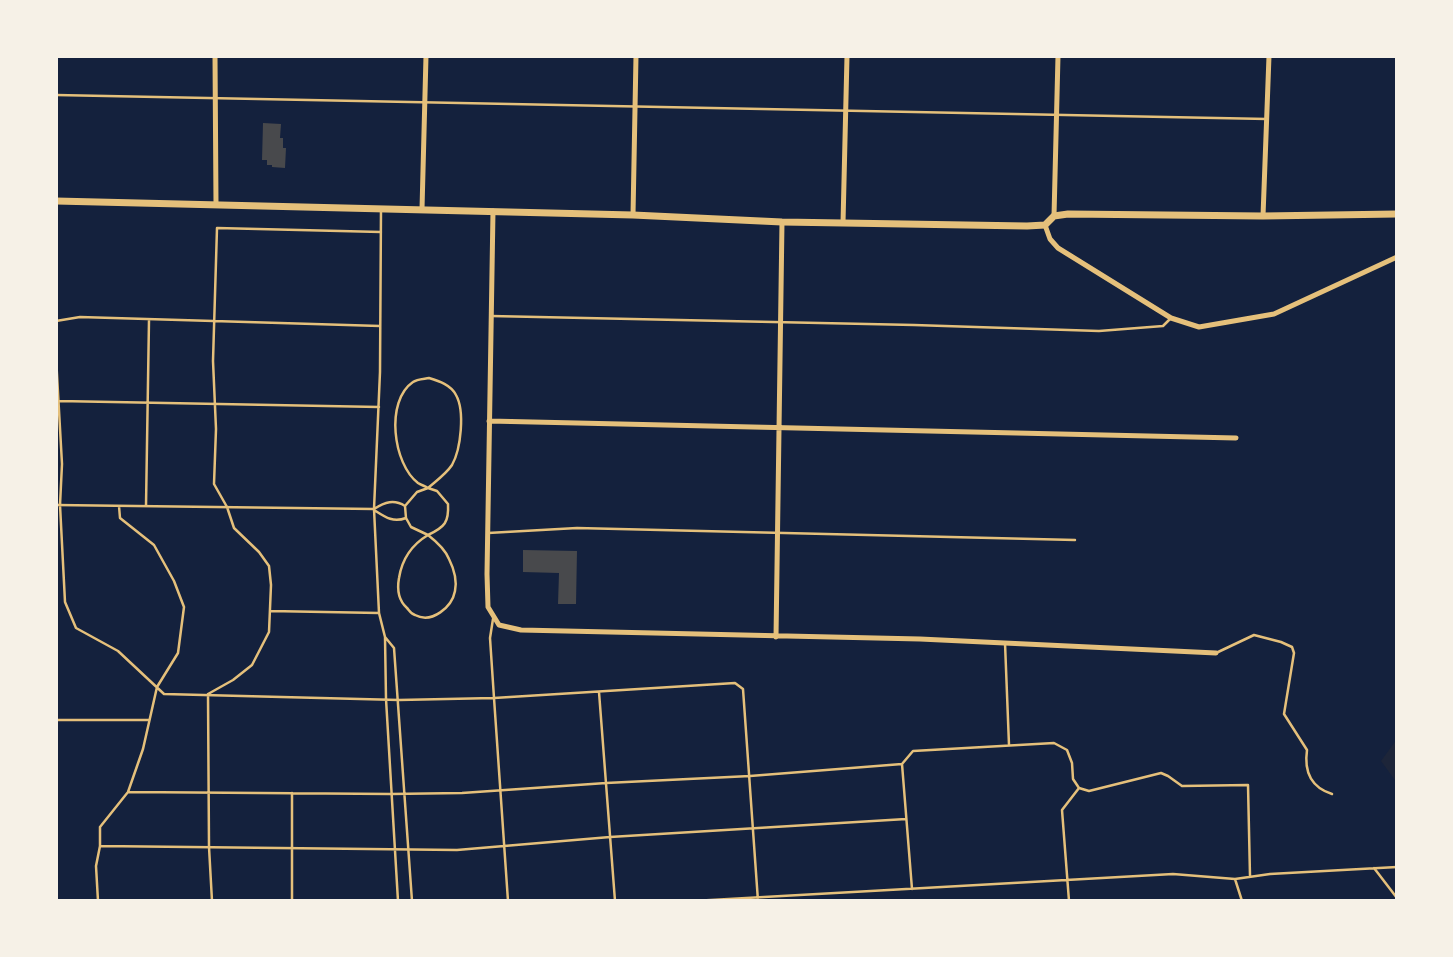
<!DOCTYPE html>
<html>
<head>
<meta charset="utf-8">
<style>
	body { margin:0 }
	#map { position:relative; width:1453px; height:957px; overflow:hidden; background:#14213d; font-family:"Fira Sans",sans-serif }
	canvas { display:block }
	.frame { position:absolute; inset:0; border:58px solid #f6f1e7; pointer-events:none }
</style>
</head>
<body>
<div id="map">
<canvas width="1453" height="957"></canvas>
<div class="frame"></div>
</div>
<script>
const ctx = document.querySelector('canvas').getContext('2d');
ctx.lineJoin = 'round';
function fillPath(path, color) { ctx.fillStyle = color; ctx.fill(path, 'evenodd'); }
function strokePath(path, color, width, dash) { ctx.strokeStyle = color; ctx.lineWidth = width; ctx.lineCap = dash ? 'butt' : 'round'; ctx.setLineDash(dash || []); ctx.stroke(path); }
const green = new Path2D(`
	M 1397,739 L 1397,783 L 1381,761 Z`);
const building = new Path2D(`
	M 263,123 L 281,124 L 280,138 L 283,138 L 283,148 L 286,148 L 285,168 L 272,167 L 272,165 L 267,165 L 267,160 L 262,160 Z
	M 523,550 L 577,551 L 576,604 L 558,604 L 559,573 L 523,572 Z`);
const service = new Path2D(`
	M 56,95 L 1267,119
	M 381,209 L 380,372 L 374,509 L 379,613 L 385,637 L 394,648 L 412,901
	M 491,316 L 914,325 L 1099,331 L 1163,326 L 1170,319
	M 56,321 L 80,317 L 380,326
	M 56,357 L 62,464 L 60,505 L 65,602 L 76,628 L 118,651 L 164,694 L 399,700 L 494,698 L 735,683 L 743,689 L 758,901
	M 429,378 C 439,381 451,385 456,395 C 465,411 461,449 452,465 C 446,474 436,481 428,488 C 425,486 421,485 418,483 C 393,464 385,401 413,382 C 417,379 424,379 429,378 Z
	M 59,401 L 379,407
	M 56,505 L 374,509 C 385,502 394,499 405,506 L 406,518 C 393,523 385,517 374,510
	M 146,506 L 149,320
	M 405,506 L 417,492 L 428,488 L 437,491 L 448,504 C 449,522 445,527 428,535 L 411,527 L 406,518
	M 488,533 L 577,528 L 1075,540
	M 428,535 C 437,542 445,549 449,559 C 454,569 457,581 455,591 C 452,607 432,624 415,615 C 411,614 409,610 407,608 C 398,600 397,589 399,578 C 402,559 413,544 428,535 Z
	M 270,611 L 379,613
	M 493,619 L 490,638 L 494,698 L 508,901
	M 385,637 L 386,699 L 398,901
	M 1005,643 L 1009,745
	M 1216,653 L 1254,635 L 1281,642 L 1292,647 L 1294,653 L 1284,714 L 1307,750 C 1304,771 1310,787 1332,794
	M 599,692 L 615,901
	M 56,720 L 149,720
	M 902,764 L 912,889
	M 128,792 L 391,794 L 462,793 L 606,783 L 750,776 L 902,764 L 913,751 L 1054,743 L 1067,750 L 1072,763 L 1073,779 L 1079,788 L 1089,791 L 1161,773 L 1168,776 L 1182,786 L 1248,785 L 1250,876
	M 100,846 L 457,850 L 610,837 L 906,819
	M 1374,868 L 1397,898
	M 1235,879 L 1242,901
	M 98,901 L 96,866 L 100,846 L 100,827 L 128,792 L 143,749 L 157,687 L 178,653 L 184,607 L 174,581 L 154,545 L 120,518 L 119,506
	M 212,901 L 209,847 L 208,694 L 233,680 L 252,665 L 269,632 L 271,585 L 269,566 L 259,552 L 234,528 L 227,507 L 214,484 L 216,429 L 213,361 L 217,228 L 381,232
	M 292,901 L 292,793
	M 693,901 L 1173,874 L 1235,879 L 1270,874 L 1397,867
	M 1069,901 L 1062,810 L 1079,788`);
const minor = new Path2D(`
	M 215,56 L 216,204
	M 422,209 L 426,56
	M 493,211 L 487,574 L 488,607 L 499,625 L 521,630 L 920,639 L 1216,653
	M 633,215 L 636,56
	M 1054,216 L 1058,56
	M 1263,216 L 1269,56
	M 843,223 L 847,56
	M 1045,225 L 1050,239 L 1058,248 L 1171,318 L 1199,327 L 1274,314 L 1397,257
	M 489,421 L 1236,438
	M 776,637 L 782,222`);
const tertiary = new Path2D(`
	M 56,201 L 633,215 L 782,222 L 1027,226 L 1045,225 L 1054,216 L 1068,214 L 1263,216 L 1397,214`);
fillPath(green, '#1d2539');
fillPath(building, '#48494c');
strokePath(service, '#e5c07b', 2.5);
strokePath(minor, '#e5c07b', 5);
strokePath(tertiary, '#e5c07b', 7);
</script>
</body>
</html>
